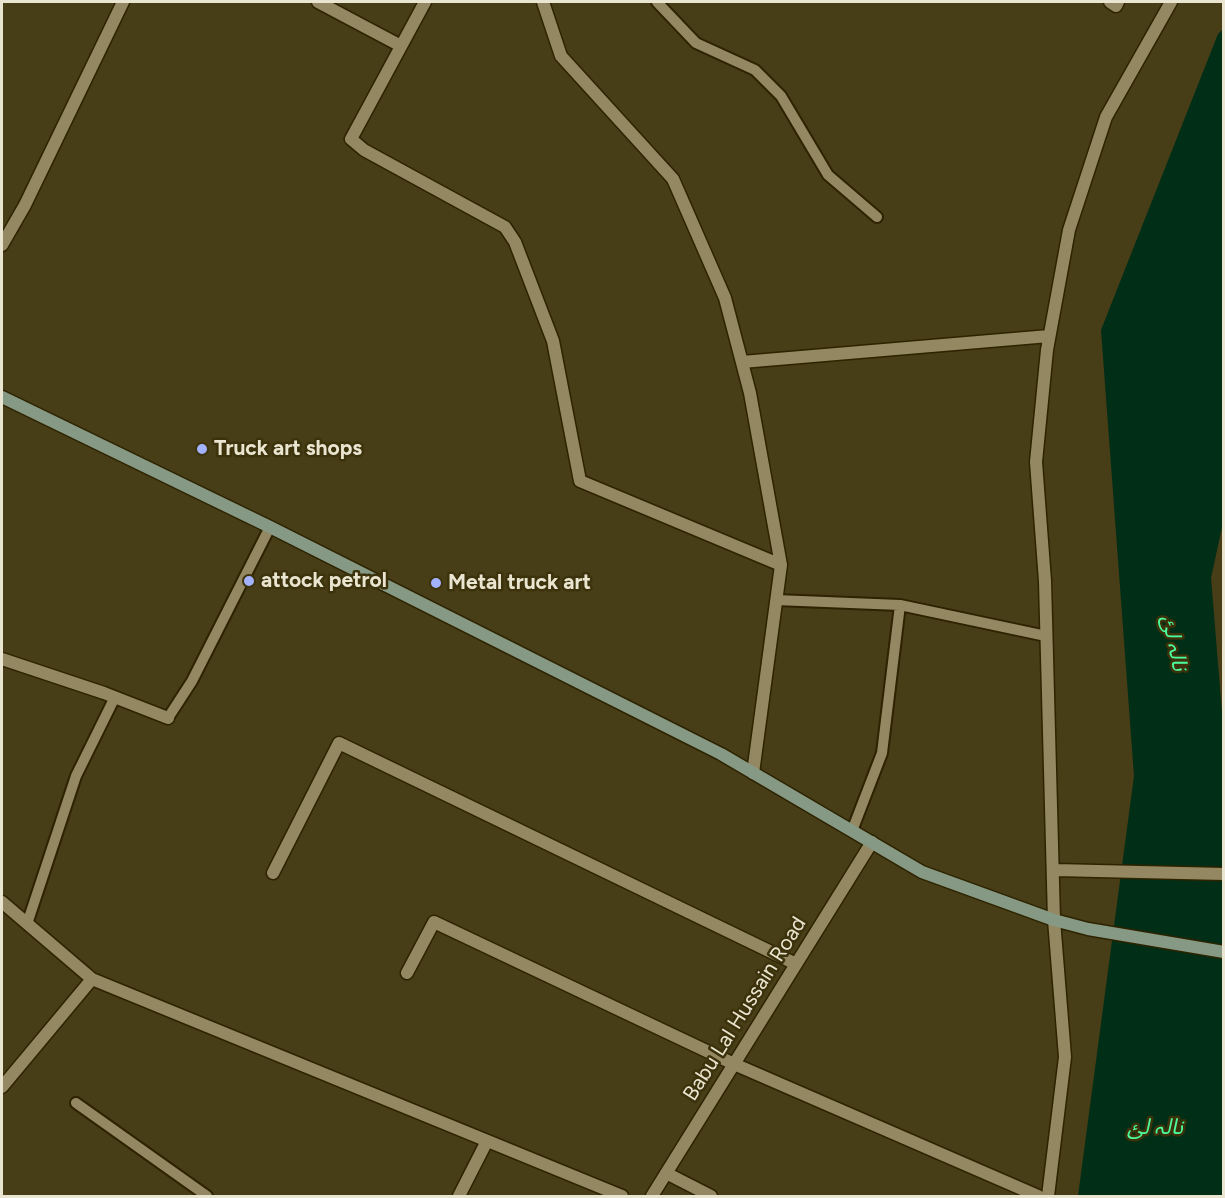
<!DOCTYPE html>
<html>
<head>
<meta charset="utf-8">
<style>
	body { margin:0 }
	#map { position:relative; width:1225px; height:1198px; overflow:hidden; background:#473d17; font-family:Figtree,sans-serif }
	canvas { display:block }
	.frame { position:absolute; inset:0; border:3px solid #eae5d0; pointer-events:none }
</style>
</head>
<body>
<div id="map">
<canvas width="1225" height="1198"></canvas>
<div class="frame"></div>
</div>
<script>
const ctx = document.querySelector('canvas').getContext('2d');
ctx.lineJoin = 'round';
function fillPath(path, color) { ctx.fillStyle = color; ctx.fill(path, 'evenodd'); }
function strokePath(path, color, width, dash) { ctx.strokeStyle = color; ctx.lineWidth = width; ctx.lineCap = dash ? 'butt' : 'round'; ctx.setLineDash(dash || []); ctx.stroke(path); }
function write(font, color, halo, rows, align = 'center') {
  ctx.font = font + ' Figtree,"Noto Sans Arabic",sans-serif'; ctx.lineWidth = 5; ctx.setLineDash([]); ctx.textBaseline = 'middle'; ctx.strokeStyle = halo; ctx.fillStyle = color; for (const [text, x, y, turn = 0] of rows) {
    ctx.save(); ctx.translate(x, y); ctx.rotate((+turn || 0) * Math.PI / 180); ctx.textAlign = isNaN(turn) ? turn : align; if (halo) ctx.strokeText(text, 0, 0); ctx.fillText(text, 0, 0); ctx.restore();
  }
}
const water = new Path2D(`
	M 1223,29 L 1224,518 L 1211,578 L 1224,737 L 1223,1196 L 1078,1196 L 1134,776 L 1101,330 L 1218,34 Z`);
const service = new Path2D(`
	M 657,2 L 696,43 L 755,70 L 781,96 L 828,175 L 877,217
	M 776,600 L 900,605 L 1046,636
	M 168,718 L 192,681 L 270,527
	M 852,831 L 882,753 L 900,605
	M 27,924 L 76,776 L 115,697
	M 76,1103 L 207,1196`);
const minor = new Path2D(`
	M 318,2 L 401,46
	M 425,2 L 351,139 L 364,150 L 505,227 L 515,242 L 553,341 L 580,481 L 781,565 L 753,773
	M 543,2 L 561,56 L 673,179 L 725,298 L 750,393 L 781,565
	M 1110,2 L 1116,6 L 1118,2
	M 2,245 L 25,205 L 123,2
	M 742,362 L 1049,336
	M 2,659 L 104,693 L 168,718
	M 1055,870 L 1224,874
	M 273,873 L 339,743 L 796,964
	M 2,902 L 92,979 L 622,1196
	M 1054,920 L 1045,581 L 1036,462 L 1047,350 L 1069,230 L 1106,117 L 1171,2
	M 407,973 L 434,922 L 734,1064 L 1038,1196
	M 2,1087 L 92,979
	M 666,1173 L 711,1196
	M 459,1196 L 487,1141
	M 652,1196 L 872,842`);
const tertiary = new Path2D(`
	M 1048,1196 L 1065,1057 L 1054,920`);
const secondary = new Path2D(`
	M 2,397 L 270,527 L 721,754 L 922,872 L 1054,920 L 1088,929 L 1224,952`);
const markers = [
	[202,449,6,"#a3b2fd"],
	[249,581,6,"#a3b2fd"],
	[436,583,6,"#a3b2fd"]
];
const poiNames = [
	["Truck art shops",214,449],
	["attock petrol",261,581],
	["Metal truck art",448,583]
];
const streetNames = [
	["Babu Lal Hussain Road",745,1009,-58]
];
const waterNames = [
	["نالہ لئ",1174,643,78],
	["نالہ لئ",1155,1128]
];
fillPath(water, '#002e16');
strokePath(service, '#2d2300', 14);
strokePath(minor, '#2d2300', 15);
strokePath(tertiary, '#2d2300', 15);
strokePath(secondary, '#2d2300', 15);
strokePath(service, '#938861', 10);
strokePath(minor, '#938861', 12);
strokePath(tertiary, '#938861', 12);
strokePath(secondary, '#869984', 12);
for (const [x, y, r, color] of markers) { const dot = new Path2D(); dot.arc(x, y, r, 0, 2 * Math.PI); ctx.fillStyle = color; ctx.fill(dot); strokePath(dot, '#3c320b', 2); }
write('bold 21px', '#eae5d0', '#3c320b', poiNames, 'left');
write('21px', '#eae5d0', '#3c320b', streetNames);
write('italic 22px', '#4cfd9d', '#3c320b', waterNames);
</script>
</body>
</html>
